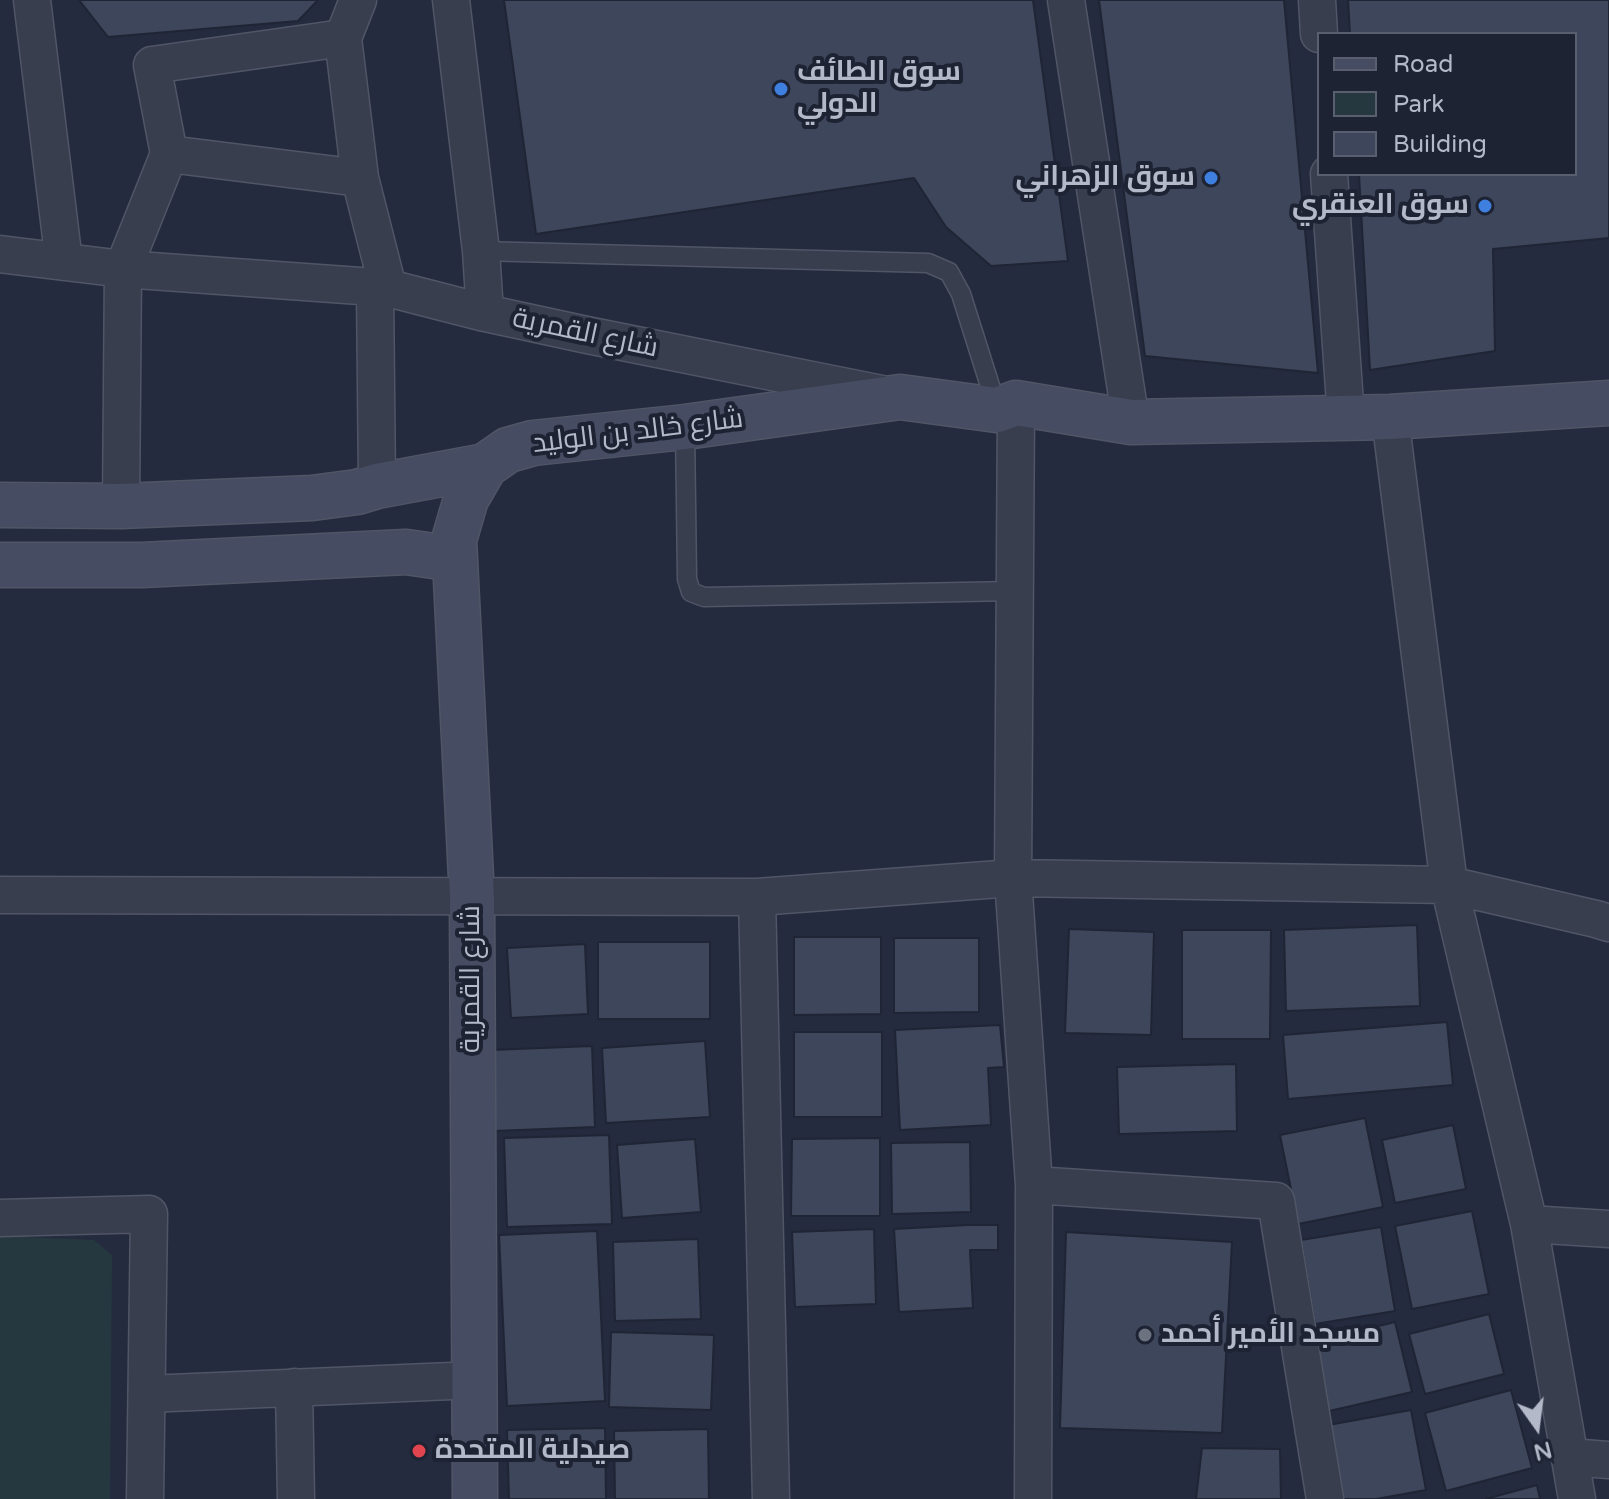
<!DOCTYPE html>
<html>
<head>
<meta charset="utf-8">
<style>
	body { margin:0 }
	#map { position:relative; width:1609px; height:1499px; overflow:hidden; background:#242b3e; font-family:"Varela Round",sans-serif }
	canvas { display:block }
	.legend { position:absolute; left:1317px; top:32px; width:260px; height:144px; box-sizing:border-box; background:#1d2333; border:2px solid #595f6f; margin:0; padding:10px 14px; list-style:none; font-size:24px; color:#b4b9c9 }
	.legend li { display:flex; align-items:center; gap:16px; height:40px }
	.legend b { width:40px; border:2px solid #595f6f }
	.north { position:absolute; left:1497px; top:1387px; width:80px; height:80px; -webkit-text-stroke:6px #1d2333; paint-order:stroke; rotate:166deg; font-size:22px; font-weight:700; line-height:32px; text-align:center; color:#b4b9c9 }
	.north::after { content:''; display:block; margin:auto; width:28px; height:36px; background:#b4b9c9; clip-path:polygon(50% 0,100% 100%,50% 72%,0 100%) }
</style>
</head>
<body>
<div id="map">
<canvas width="1609" height="1499"></canvas>
<ul class="legend">
<li><b style="height:10px;background:#464c61"></b>Road</li>
<li><b style="height:22px;background:#26383f"></b>Park</li>
<li><b style="height:22px;background:#3e465b"></b>Building</li>
</ul>
<div class="north">N</div>
</div>
<script>
const ctx = document.querySelector('canvas').getContext('2d');
ctx.lineJoin = 'round';
function fillPath(path, color) { ctx.fillStyle = color; ctx.fill(path, 'evenodd'); }
function strokePath(path, color, width, dash) { ctx.strokeStyle = color; ctx.lineWidth = width; ctx.lineCap = dash ? 'butt' : 'round'; ctx.setLineDash(dash || []); ctx.stroke(path); }
function write(font, color, halo, rows, align = 'center') {
  ctx.font = font + ' "Varela Round",Cairo,sans-serif'; ctx.lineWidth = 8; ctx.setLineDash([]); ctx.textBaseline = 'middle'; ctx.strokeStyle = halo; ctx.fillStyle = color; for (const [text, x, y, turn = 0] of rows) {
    ctx.save(); ctx.translate(x, y); ctx.rotate((+turn || 0) * Math.PI / 180); ctx.textAlign = isNaN(turn) ? turn : align; if (halo) ctx.strokeText(text, 0, 0); ctx.fillText(text, 0, 0); ctx.restore();
  }
}
const green = new Path2D(`
	M 0,1236 L 94,1240 L 112,1255 L 110,1499 L 0,1499 Z`);
const building = new Path2D(`
	M 79,0 L 318,0 L 298,21 L 108,37 Z
	M 504,0 L 1033,0 L 1068,261 L 991,266 L 946,227 L 914,178 L 536,234 Z
	M 1099,0 L 1284,0 L 1318,373 L 1145,356 Z
	M 1348,0 L 1609,0 L 1609,238 L 1493,249 L 1495,351 L 1370,370 L 1359,174 L 1575,174 L 1575,34 L 1350,34 Z
	M 1417,925 L 1420,1006 L 1286,1011 L 1284,930 Z
	M 1069,929 L 1154,932 L 1151,1035 L 1065,1033 Z
	M 1182,930 L 1271,930 L 1270,1039 L 1182,1039 Z
	M 794,937 L 881,937 L 881,1014 L 794,1015 Z
	M 894,938 L 979,938 L 979,1012 L 894,1013 Z
	M 598,942 L 710,942 L 710,1019 L 598,1019 Z
	M 585,944 L 588,1014 L 511,1018 L 507,948 Z
	M 1447,1022 L 1453,1085 L 1288,1099 L 1283,1035 Z
	M 1000,1025 L 1004,1067 L 988,1068 L 991,1125 L 900,1130 L 895,1030 Z
	M 794,1032 L 882,1032 L 882,1117 L 794,1117 Z
	M 705,1041 L 710,1117 L 606,1123 L 602,1048 Z
	M 592,1046 L 595,1127 L 494,1131 L 491,1050 Z
	M 1236,1064 L 1237,1131 L 1119,1134 L 1117,1067 Z
	M 1365,1118 L 1383,1207 L 1298,1224 L 1280,1135 Z
	M 1453,1125 L 1466,1189 L 1395,1203 L 1382,1140 Z
	M 609,1135 L 612,1224 L 507,1227 L 504,1138 Z
	M 880,1138 L 880,1216 L 791,1216 L 792,1139 Z
	M 695,1139 L 701,1212 L 622,1218 L 617,1145 Z
	M 970,1142 L 971,1212 L 892,1214 L 891,1143 Z
	M 1472,1211 L 1489,1294 L 1412,1309 L 1395,1226 Z
	M 968,1225 L 998,1225 L 998,1250 L 970,1250 L 973,1308 L 899,1312 L 894,1229 Z
	M 1381,1227 L 1395,1311 L 1315,1324 L 1301,1240 Z
	M 874,1229 L 876,1304 L 795,1307 L 792,1232 Z
	M 597,1231 L 605,1401 L 507,1406 L 499,1235 Z
	M 1066,1232 L 1232,1242 L 1222,1433 L 1060,1428 Z
	M 698,1239 L 701,1319 L 615,1321 L 613,1242 Z
	M 1489,1314 L 1504,1374 L 1425,1394 L 1409,1334 Z
	M 1395,1322 L 1412,1392 L 1325,1412 L 1308,1343 Z
	M 611,1332 L 714,1335 L 711,1410 L 609,1407 Z
	M 1511,1390 L 1532,1468 L 1446,1491 L 1425,1413 Z
	M 1411,1410 L 1426,1490 L 1376,1499 L 1337,1499 L 1323,1426 Z
	M 605,1428 L 606,1499 L 509,1499 L 507,1430 Z
	M 708,1429 L 709,1499 L 615,1499 L 614,1431 Z
	M 1202,1448 L 1280,1449 L 1281,1499 L 1196,1499 Z
	M 1537,1485 L 1540,1499 L 1486,1499 Z`);
const lane = new Path2D(`
	M 481,251 L 928,263 L 949,272 L 961,294 L 997,408
	M 685,427 L 687,579 L 691,592 L 704,597 L 1014,591`);
const street = new Path2D(`
	M 32,0 L 64,262
	M 451,0 L 481,251 L 485,313
	M 1066,0 L 1131,422
	M 1317,0 L 1319,34
	M 343,38 L 358,0
	M 169,154 L 152,65 L 343,38 L 360,178
	M 1329,174 L 1346,418
	M 0,254 L 123,269 L 388,288 L 485,313 L 587,335 L 882,394
	M 375,287 L 377,486
	M 1016,403 L 1013,878 L 1034,1185 L 1033,1499
	M 1390,417 L 1449,885 L 1529,1224 L 1577,1499
	M 121,506 L 123,269 L 169,154 L 360,178 L 388,288
	M 0,895 L 757,897 L 1013,878 L 1449,885 L 1596,919 L 1609,923
	M 757,897 L 771,1499
	M 1034,1185 L 1276,1201 L 1325,1499
	M 0,1218 L 149,1214 L 145,1499
	M 1529,1224 L 1609,1229
	M 294,1387 L 296,1499
	M 147,1394 L 475,1380
	M 1570,1457 L 1609,1460`);
const secondary = new Path2D(`
	M 0,505 L 121,506 L 312,498 L 357,492 L 377,486 L 485,466 L 508,450 L 533,443 L 685,427 L 900,397 L 997,410 L 1016,403 L 1131,422 L 1390,417 L 1609,403
	M 0,565 L 142,565 L 406,552 L 455,559
	M 475,1499 L 472,897 L 454,540 L 466,499 L 485,466`);
const markers = [
	[781,89,8,"#3f7fe0"],
	[1211,178,8,"#3f7fe0"],
	[1485,206,8,"#3f7fe0"],
	[1145,1335,8,"#6b7280"],
	[419,1451,8,"#e0444e"]
];
const poiNames = [
	["سوق الطائف",797,73],
	["الدولي",797,105],
	["سوق الزهراني",1195,178,"right"],
	["سوق العنقري",1469,206,"right"],
	["مسجد الأمير أحمد",1161,1335],
	["صيدلية المتحدة",435,1451]
];
const streetNames = [
	["شارع القمرية",585,334,12],
	["شارع خالد بن الوليد",638,432,-7],
	["شارع القمرية",472,979,-90]
];
fillPath(green, '#26383f');
fillPath(building, '#3e465b');
strokePath(building, '#1f2535', 2);
strokePath(lane, '#505666', 21);
strokePath(street, '#505666', 39);
strokePath(secondary, '#505666', 47);
strokePath(lane, '#383e4e', 18);
strokePath(street, '#383e4e', 36);
strokePath(secondary, '#464c61', 44);
for (const [x, y, r, color] of markers) { const dot = new Path2D(); dot.arc(x, y, r, 0, 2 * Math.PI); ctx.fillStyle = color; ctx.fill(dot); strokePath(dot, '#1d2333', 3); }
write('bold 28px', '#b4b9c9', '#1d2333', poiNames, 'left');
write('28px', '#b4b9c9', '#1d2333', streetNames);
</script>
</body>
</html>
